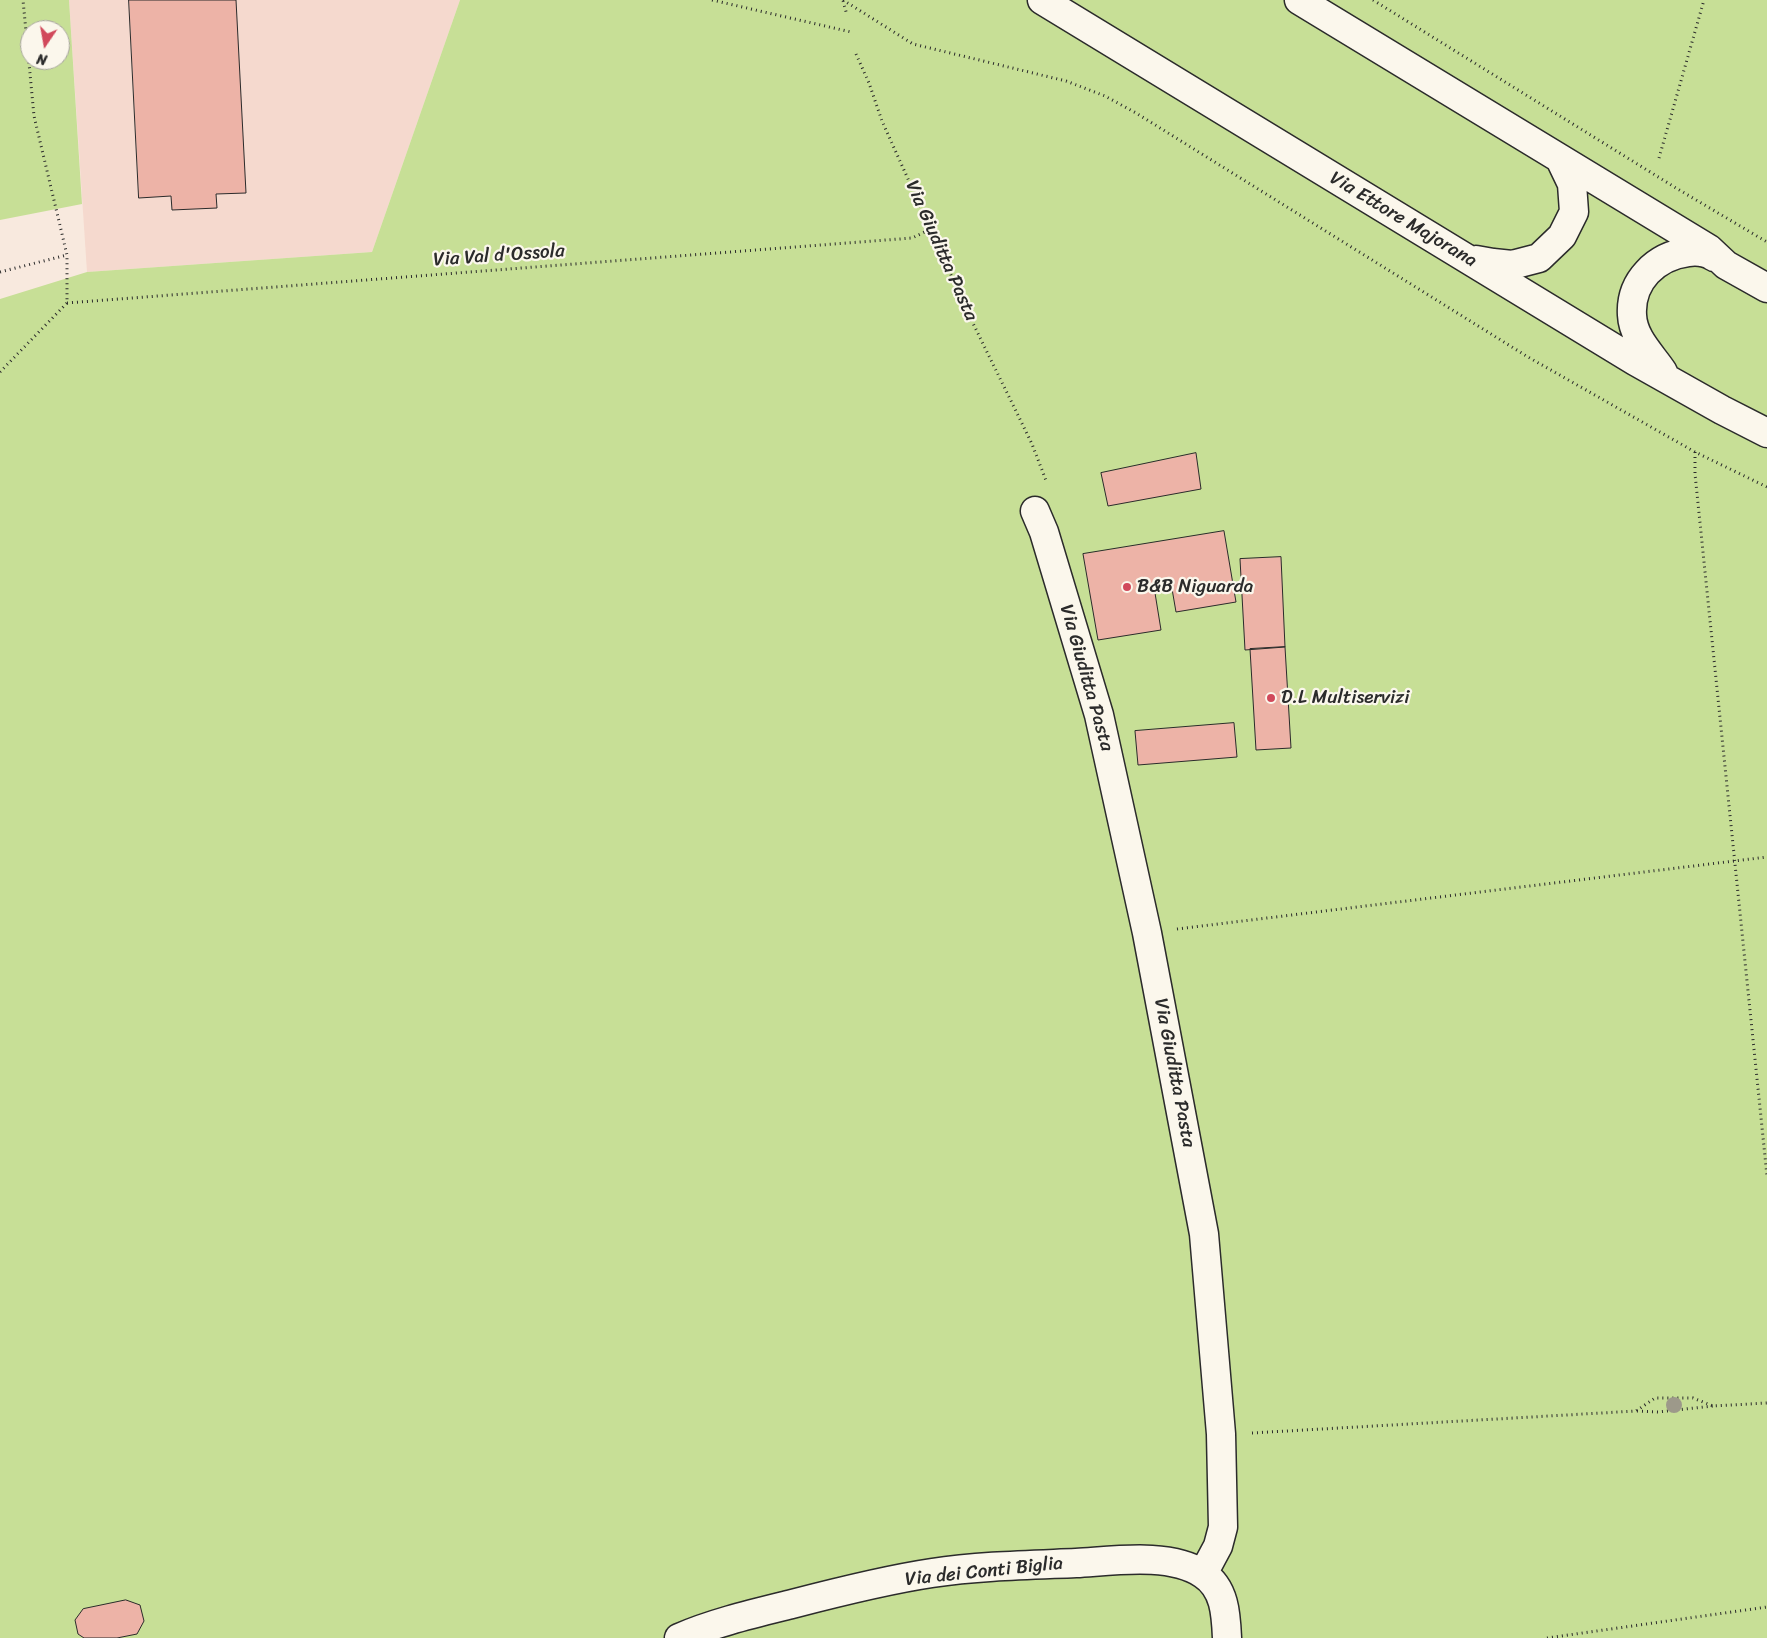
<!DOCTYPE html>
<html>
<head>
<meta charset="utf-8">
<style>
	body { margin:0 }
	#map { position:relative; width:1767px; height:1638px; overflow:hidden; background:#f8e9de; font-family:Sriracha,sans-serif }
	canvas { display:block }
	.north { position:absolute; left:20px; top:20px; width:50px; height:50px; box-sizing:border-box; background:#fbf7ec; border:1px solid #a8a59f; border-radius:50%; rotate:192deg; font-size:14px; font-weight:700; line-height:20px; text-align:center; color:#2b2b2b }
	.north::after { content:''; display:block; margin:auto; width:18px; height:22px; background:#d1495b; clip-path:polygon(50% 0,100% 100%,50% 72%,0 100%) }
</style>
</head>
<body>
<div id="map">
<canvas width="1767" height="1638"></canvas>
<div class="north">N</div>
</div>
<script>
const ctx = document.querySelector('canvas').getContext('2d');
ctx.lineJoin = 'round';
function fillPath(path, color) { ctx.fillStyle = color; ctx.fill(path, 'evenodd'); }
function strokePath(path, color, width, dash) { ctx.strokeStyle = color; ctx.lineWidth = width; ctx.lineCap = dash ? 'butt' : 'round'; ctx.setLineDash(dash || []); ctx.stroke(path); }
function write(font, color, halo, rows, align = 'center') {
  ctx.font = font + ' Sriracha,sans-serif'; ctx.lineWidth = 4.5; ctx.setLineDash([]); ctx.textBaseline = 'middle'; ctx.strokeStyle = halo; ctx.fillStyle = color; for (const [text, x, y, turn = 0] of rows) {
    ctx.save(); ctx.translate(x, y); ctx.rotate((+turn || 0) * Math.PI / 180); ctx.textAlign = isNaN(turn) ? turn : align; if (halo) ctx.strokeText(text, 0, 0); ctx.fillText(text, 0, 0); ctx.restore();
  }
}
const built = new Path2D(`
	M 69,0 L 460,0 L 372,252 L 87,272 Z`);
const green = new Path2D(`
	M 0,0 L 69,0 L 82,204 L 0,220 ZM 30,30 L 60,30 L 60,60 L 30,60 Z
	M 460,0 L 1767,0 L 1767,1638 L 0,1638 L 0,299 L 87,272 L 372,252 Z`);
const building = new Path2D(`
	M 129,0 L 236,0 L 246,193 L 216,194 L 217,208 L 172,210 L 171,196 L 139,198 Z
	M 1196,453 L 1201,489 L 1108,506 L 1101,473 Z
	M 1224,531 L 1236,602 L 1176,612 L 1171,583 L 1164,584 L 1165,591 L 1155,593 L 1161,630 L 1098,640 L 1083,554 Z
	M 1281,557 L 1285,647 L 1245,650 L 1240,559 Z
	M 1285,647 L 1291,748 L 1256,750 L 1250,649 Z
	M 1234,723 L 1237,757 L 1138,765 L 1135,731 Z
	M 126,1600 L 140,1605 L 144,1621 L 137,1634 L 117,1638 L 84,1638 L 78,1634 L 75,1620 L 83,1609 Z`);
const path = new Path2D(`
	M 712,0 L 851,32
	M 843,0 L 913,44 L 1066,81 L 1105,96 L 1136,113 L 1528,357 L 1695,452 L 1767,487
	M 1373,0 L 1676,188 L 1767,242
	M 843,1 L 847,15
	M 856,54 L 869,83 L 882,121 L 969,315 L 1032,444 L 1047,483
	M 1659,158 L 1704,0
	M 0,272 L 67,255
	M 67,303 L 912,238 L 931,229
	M 0,372 L 67,303 L 67,255 L 34,116 L 23,0
	M 1695,452 L 1695,474 L 1767,1176
	M 1177,929 L 1767,857
	M 1637,1411 L 1658,1412 L 1713,1406
	M 1252,1433 L 1636,1411 L 1655,1398 L 1693,1398 L 1713,1406 L 1767,1403
	M 1547,1638 L 1767,1607`);
const street = new Path2D(`
	M 1035,511 L 1044,532 L 1099,715 L 1147,933 L 1204,1234 L 1221,1434 L 1223,1527 L 1218,1546 L 1203,1574
	M 679,1638 C 713,1623 756,1613 792,1604 C 838,1592 885,1580 932,1573 C 979,1566 1029,1565 1076,1563 C 1113,1561 1170,1552 1203,1574 C 1225,1588 1226,1615 1227,1638`);
const secondary = new Path2D(`
	M 1042,0 L 1635,361 L 1722,410 L 1767,433
	M 1299,0 L 1709,249 L 1726,265 L 1767,288
	M 1476,260 L 1493,263 L 1512,265 L 1539,258 L 1562,236 L 1574,212 L 1572,184 L 1560,159
	M 1663,372 C 1651,354 1633,338 1632,315 C 1630,281 1656,256 1688,252 C 1696,251 1707,252 1714,257`);
const trees = [
	[1674,1405]
];
const markers = [
	[1127,587,5,"#d1495b"],
	[1271,698,5,"#d1495b"]
];
const streetNames = [
	["Via Ettore Majorana",1403,220,31],
	["Via Giuditta Pasta",941,251,66],
	["Via Val d'Ossola",499,256,-4],
	["Via Giuditta Pasta",1086,678,74],
	["Via Giuditta Pasta",1174,1073,79],
	["Via dei Conti Biglia",984,1572,-6]
];
const poiNames = [
	["B&B Niguarda",1137,587],
	["D.L Multiservizi",1281,698]
];
fillPath(built, '#f5d9ce');
fillPath(green, '#c7df96');
fillPath(building, '#edb3a7');
strokePath(building, '#2b2b2b', 1);
strokePath(street, '#2b2b2b', 31);
strokePath(secondary, '#2b2b2b', 31);
strokePath(path, '#2b2b2b', 3, [1, 4]);
strokePath(street, '#fbf7ec', 28);
strokePath(secondary, '#fbf7ec', 28);
ctx.fillStyle = '#9d998a';
for (const [x, y] of trees) { ctx.beginPath(); ctx.arc(x, y, 8, 0, 2 * Math.PI); ctx.fill(); }
for (const [x, y, r, color] of markers) { const dot = new Path2D(); dot.arc(x, y, r, 0, 2 * Math.PI); ctx.fillStyle = color; ctx.fill(dot); strokePath(dot, '#fbf7ec', 2); }
write('19px', '#2b2b2b', '#fbf7ec', streetNames);
write('19px', '#2b2b2b', '#fbf7ec', poiNames, 'left');
</script>
</body>
</html>
